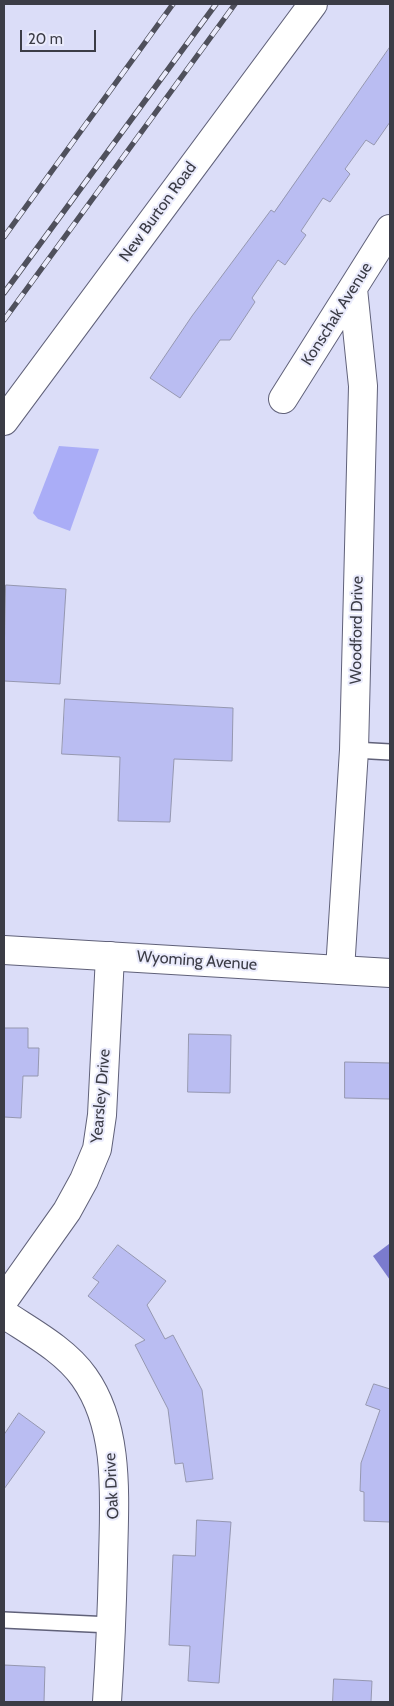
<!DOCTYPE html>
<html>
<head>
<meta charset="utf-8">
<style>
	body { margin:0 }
	#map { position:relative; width:394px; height:1706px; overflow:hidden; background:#dbddf8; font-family:Cabin,sans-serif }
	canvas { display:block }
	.frame { position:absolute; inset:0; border:5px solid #3b3c46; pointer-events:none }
	.scale { position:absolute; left:20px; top:30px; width:76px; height:22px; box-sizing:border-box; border:2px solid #3b3c46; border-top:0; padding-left:6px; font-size:15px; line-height:18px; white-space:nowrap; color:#3b3c46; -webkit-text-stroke:4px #eaebfc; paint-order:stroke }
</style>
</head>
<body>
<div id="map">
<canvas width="394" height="1706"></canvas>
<div class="frame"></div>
<div class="scale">20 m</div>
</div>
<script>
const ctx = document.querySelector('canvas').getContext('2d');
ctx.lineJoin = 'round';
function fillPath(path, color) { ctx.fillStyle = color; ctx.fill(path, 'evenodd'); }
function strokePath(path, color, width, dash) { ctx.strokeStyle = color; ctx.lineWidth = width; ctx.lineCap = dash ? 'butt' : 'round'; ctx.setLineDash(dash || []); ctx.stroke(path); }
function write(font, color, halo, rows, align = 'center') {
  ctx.font = font + ' Cabin,sans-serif'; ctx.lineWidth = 4; ctx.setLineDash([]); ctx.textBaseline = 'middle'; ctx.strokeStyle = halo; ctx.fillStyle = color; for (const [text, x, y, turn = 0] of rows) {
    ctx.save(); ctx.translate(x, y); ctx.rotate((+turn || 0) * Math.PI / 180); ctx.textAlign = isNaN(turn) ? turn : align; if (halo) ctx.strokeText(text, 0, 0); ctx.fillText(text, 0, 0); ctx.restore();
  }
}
const green = new Path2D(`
	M 59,446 L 99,449 L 70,531 L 38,519 L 33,513 Z`);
const water = new Path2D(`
	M 389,1244 L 390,1246 L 390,1280 L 373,1256 Z`);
const building = new Path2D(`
	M 390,47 L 390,122 L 374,145 L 366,140 L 345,169 L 350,174 L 330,202 L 323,198 L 301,231 L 306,235 L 285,265 L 278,260 L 252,298 L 255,302 L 230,340 L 220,340 L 180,398 L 150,378 L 192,316 L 271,210 L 274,212 Z
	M 6,585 L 66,589 L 60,684 L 4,681 Z
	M 65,699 L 233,708 L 232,761 L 174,759 L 170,822 L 118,821 L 120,757 L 62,754 Z
	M 4,1028 L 28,1028 L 28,1048 L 39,1048 L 38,1076 L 23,1076 L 21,1118 L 4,1117 Z
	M 189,1034 L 231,1035 L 230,1093 L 188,1092 Z
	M 345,1062 L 390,1063 L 390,1099 L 345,1098 Z
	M 118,1245 L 166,1281 L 147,1305 L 165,1339 L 173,1335 L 202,1390 L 213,1479 L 186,1482 L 183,1463 L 175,1464 L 168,1409 L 135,1345 L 145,1340 L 88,1296 L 99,1282 L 93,1278 Z
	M 374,1384 L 390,1389 L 390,1522 L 364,1521 L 364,1492 L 360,1491 L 361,1463 L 380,1410 L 366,1405 Z
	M 19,1413 L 45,1432 L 4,1489 L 4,1435 Z
	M 197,1520 L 231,1522 L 219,1683 L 188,1681 L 190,1646 L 169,1645 L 173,1555 L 195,1556 Z
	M 4,1665 L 45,1667 L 44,1702 L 4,1702 Z
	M 334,1679 L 372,1681 L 371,1702 L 333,1702 Z`);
const lane = new Path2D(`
	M 354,750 L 390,752
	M 4,1620 L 111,1625`);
const street = new Path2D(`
	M 283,399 L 390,229
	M 340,970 L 354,750 L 363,386 L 353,289
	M 4,1300 L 67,1211 L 84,1180 L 97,1149 L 102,1115 L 110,956
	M 4,1314 C 31,1332 65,1350 84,1377 C 121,1429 114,1501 113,1562 C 112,1609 110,1655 107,1702`);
const secondary = new Path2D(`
	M 4,421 L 313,4
	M 4,950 L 390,973`);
const rail = new Path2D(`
	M 4,237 L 173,4
	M 4,293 L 216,4
	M 4,320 L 235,4`);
const streetNames = [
	["New Burton Road",158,212,-54],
	["Konschak Avenue",337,314,-58],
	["Woodford Drive",357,630,-89],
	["Wyoming Avenue",197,961,4],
	["Yearsley Drive",101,1096,-85],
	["Oak Drive",112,1486,-93]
];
fillPath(green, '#aaadf7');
fillPath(water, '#7b7bce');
fillPath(building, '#babdf2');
strokePath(building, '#9597b0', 1);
strokePath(lane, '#606179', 18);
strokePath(street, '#606179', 30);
strokePath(secondary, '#606179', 30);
strokePath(lane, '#fff', 15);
strokePath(street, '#fff', 28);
strokePath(secondary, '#fff', 28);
strokePath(rail, '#4f505c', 5.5);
strokePath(rail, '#eaebfc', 4, [11]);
write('16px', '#3b3c46', '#eaebfc', streetNames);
</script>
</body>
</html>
